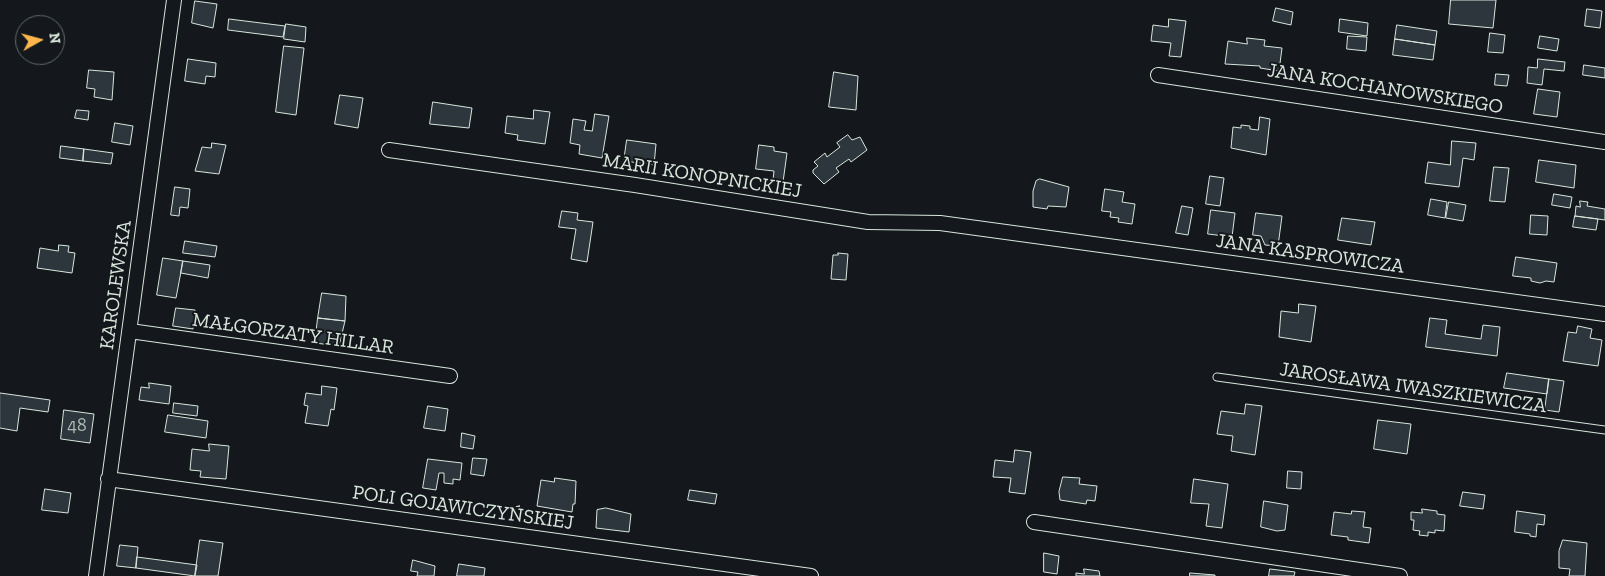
<!DOCTYPE html>
<html>
<head>
<meta charset="utf-8">
<style>
	body { margin:0 }
	#map { position:relative; width:1605px; height:576px; overflow:hidden; background:#14181c; font-family:"Zilla Slab",serif }
	canvas { display:block }
	.north { position:absolute; left:15px; top:15px; width:50px; height:50px; box-sizing:border-box; background:#14181c; border:1px solid #626a69; border-radius:50%; rotate:83deg; font-size:14px; font-weight:700; line-height:20px; text-align:center; color:#d8e6dc }
	.north::after { content:''; display:block; margin:auto; width:18px; height:22px; background:#ffb74d; clip-path:polygon(50% 0,100% 100%,50% 72%,0 100%) }
</style>
</head>
<body>
<div id="map">
<canvas width="1605" height="576"></canvas>
<div class="north">N</div>
</div>
<script>
const ctx = document.querySelector('canvas').getContext('2d');
ctx.lineJoin = 'round';
function fillPath(path, color) { ctx.fillStyle = color; ctx.fill(path, 'evenodd'); }
function strokePath(path, color, width, dash) { ctx.strokeStyle = color; ctx.lineWidth = width; ctx.lineCap = dash ? 'butt' : 'round'; ctx.setLineDash(dash || []); ctx.stroke(path); }
function write(font, color, halo, rows, align = 'center') {
  ctx.font = font + ' "Zilla Slab",serif'; ctx.lineWidth = 4; ctx.setLineDash([]); ctx.textBaseline = 'middle'; ctx.strokeStyle = halo; ctx.fillStyle = color; for (const [text, x, y, turn = 0] of rows) {
    ctx.save(); ctx.translate(x, y); ctx.rotate((+turn || 0) * Math.PI / 180); ctx.textAlign = isNaN(turn) ? turn : align; if (halo) ctx.strokeText(text, 0, 0); ctx.fillText(text, 0, 0); ctx.restore();
  }
}
const building = new Path2D(`
	M 1451,0 L 1496,0 L 1493,28 L 1449,24 Z
	M 195,1 L 217,4 L 213,28 L 192,23 Z
	M 1276,8 L 1293,12 L 1291,25 L 1273,21 Z
	M 1587,9 L 1602,11 L 1600,28 L 1585,26 Z
	M 229,19 L 285,26 L 283,37 L 228,30 Z
	M 1169,19 L 1186,21 L 1181,57 L 1169,56 L 1171,43 L 1151,41 L 1153,25 L 1168,27 Z
	M 1340,19 L 1368,23 L 1367,36 L 1339,32 Z
	M 286,24 L 306,27 L 305,42 L 284,39 Z
	M 1397,25 L 1437,31 L 1435,45 L 1395,39 Z
	M 1490,33 L 1505,35 L 1503,53 L 1488,52 Z
	M 1348,36 L 1367,37 L 1366,51 L 1347,49 Z
	M 1540,36 L 1559,39 L 1557,51 L 1538,48 Z
	M 1247,38 L 1265,40 L 1264,46 L 1282,48 L 1279,71 L 1260,68 L 1260,66 L 1225,64 L 1228,41 L 1247,44 Z
	M 1395,39 L 1435,45 L 1433,60 L 1393,55 Z
	M 284,46 L 304,48 L 296,115 L 276,112 Z
	M 188,59 L 216,63 L 215,77 L 206,76 L 205,84 L 185,81 Z
	M 1538,59 L 1565,62 L 1564,71 L 1544,69 L 1542,85 L 1527,83 L 1528,67 L 1537,68 Z
	M 1584,65 L 1605,68 L 1605,78 L 1583,75 Z
	M 89,70 L 114,72 L 112,100 L 94,97 L 95,89 L 87,88 Z
	M 834,72 L 858,76 L 856,110 L 829,107 Z
	M 1496,74 L 1509,75 L 1507,86 L 1495,85 Z
	M 1538,89 L 1560,92 L 1557,117 L 1534,114 Z
	M 340,95 L 363,98 L 358,128 L 335,124 Z
	M 433,102 L 472,108 L 469,128 L 430,124 Z
	M 77,110 L 89,111 L 88,120 L 75,118 Z
	M 534,110 L 550,112 L 545,144 L 517,140 L 518,135 L 505,133 L 507,116 L 533,119 Z
	M 595,114 L 609,116 L 602,158 L 579,154 L 580,145 L 570,143 L 573,119 L 586,121 L 584,130 L 592,131 Z
	M 1260,117 L 1270,119 L 1266,155 L 1231,148 L 1233,127 L 1241,128 L 1241,125 L 1250,126 L 1250,129 L 1258,130 Z
	M 115,123 L 133,126 L 130,145 L 112,142 Z
	M 848,135 L 852,140 L 860,137 L 867,150 L 851,162 L 849,159 L 836,168 L 839,172 L 824,184 L 813,173 L 813,170 L 818,166 L 814,162 L 825,153 L 827,157 L 840,147 L 837,143 Z
	M 627,140 L 656,144 L 654,165 L 624,161 Z
	M 1452,141 L 1476,143 L 1474,160 L 1463,158 L 1459,187 L 1425,183 L 1428,162 L 1450,165 Z
	M 212,143 L 226,145 L 219,174 L 195,171 L 202,147 L 211,148 Z
	M 759,145 L 774,147 L 774,151 L 787,153 L 783,182 L 773,180 L 774,171 L 756,169 Z
	M 61,146 L 84,149 L 83,161 L 60,158 Z
	M 84,149 L 113,153 L 111,164 L 83,161 Z
	M 1539,160 L 1576,165 L 1574,188 L 1536,182 Z
	M 1494,167 L 1509,168 L 1505,202 L 1490,201 Z
	M 1210,176 L 1224,178 L 1220,206 L 1206,204 Z
	M 1040,179 L 1069,187 L 1066,207 L 1048,206 L 1047,209 L 1033,207 L 1033,191 L 1036,181 Z
	M 175,187 L 190,189 L 188,208 L 180,207 L 179,216 L 171,215 Z
	M 1105,189 L 1124,192 L 1122,202 L 1135,204 L 1132,224 L 1118,222 L 1119,218 L 1110,217 L 1111,212 L 1102,211 Z
	M 1554,194 L 1572,197 L 1570,208 L 1552,205 Z
	M 1431,199 L 1447,202 L 1445,218 L 1428,215 Z
	M 1580,201 L 1588,202 L 1587,206 L 1605,209 L 1605,220 L 1575,216 L 1576,206 L 1580,207 Z
	M 1449,202 L 1466,205 L 1463,221 L 1446,218 Z
	M 1182,206 L 1193,208 L 1188,235 L 1176,233 Z
	M 1211,210 L 1235,213 L 1232,237 L 1208,234 Z
	M 562,211 L 578,213 L 577,220 L 593,222 L 587,262 L 571,259 L 576,229 L 559,227 Z
	M 1256,213 L 1282,216 L 1278,246 L 1265,245 L 1261,236 L 1253,235 Z
	M 1531,215 L 1548,216 L 1547,235 L 1530,234 Z
	M 1575,216 L 1598,219 L 1596,230 L 1573,227 Z
	M 1342,218 L 1375,222 L 1371,245 L 1338,240 Z
	M 185,241 L 217,246 L 215,257 L 183,253 Z
	M 59,245 L 69,246 L 68,252 L 75,253 L 72,273 L 37,268 L 40,248 L 58,251 Z
	M 838,253 L 848,254 L 846,280 L 831,279 L 833,255 L 838,255 Z
	M 1516,257 L 1557,263 L 1554,282 L 1546,281 L 1540,283 L 1531,281 L 1531,278 L 1513,276 Z
	M 163,258 L 183,261 L 176,298 L 157,295 Z
	M 183,261 L 210,265 L 208,278 L 181,273 Z
	M 322,293 L 346,296 L 345,321 L 318,318 Z
	M 1299,304 L 1316,306 L 1311,342 L 1279,337 L 1281,311 L 1298,313 Z
	M 176,308 L 195,310 L 193,329 L 173,326 Z
	M 318,318 L 345,321 L 339,346 L 315,343 Z
	M 1430,318 L 1447,320 L 1445,334 L 1481,339 L 1483,325 L 1500,327 L 1497,356 L 1426,347 Z
	M 1578,326 L 1592,329 L 1590,338 L 1602,340 L 1598,366 L 1563,361 L 1568,332 L 1576,333 Z
	M 1507,373 L 1549,379 L 1547,394 L 1504,388 Z
	M 1549,379 L 1564,381 L 1559,412 L 1545,410 Z
	M 149,383 L 171,386 L 169,404 L 139,400 L 141,387 L 149,388 Z
	M 322,386 L 337,388 L 334,410 L 331,409 L 328,426 L 305,423 L 308,406 L 304,405 L 306,393 L 321,395 Z
	M 0,393 L 50,400 L 48,412 L 20,408 L 17,431 L 0,428 Z
	M 174,403 L 198,406 L 197,416 L 173,413 Z
	M 1246,404 L 1262,406 L 1255,455 L 1231,451 L 1233,436 L 1217,434 L 1221,411 L 1244,414 Z
	M 428,406 L 448,409 L 445,431 L 424,428 Z
	M 64,410 L 94,414 L 90,443 L 61,439 Z
	M 168,415 L 208,421 L 206,438 L 165,432 Z
	M 1378,420 L 1411,424 L 1407,454 L 1374,449 Z
	M 462,433 L 475,436 L 473,449 L 461,447 Z
	M 209,444 L 229,446 L 226,479 L 200,477 L 201,471 L 190,470 L 192,449 L 209,451 Z
	M 1015,450 L 1031,452 L 1025,494 L 1009,492 L 1011,478 L 993,477 L 995,460 L 1013,462 Z
	M 473,458 L 487,459 L 484,476 L 471,474 Z
	M 428,459 L 462,463 L 460,480 L 453,479 L 453,484 L 444,483 L 444,473 L 439,473 L 436,490 L 423,488 Z
	M 1288,471 L 1302,472 L 1301,489 L 1287,488 Z
	M 1063,477 L 1080,478 L 1079,484 L 1097,486 L 1095,501 L 1087,500 L 1086,504 L 1060,500 L 1059,492 Z
	M 555,478 L 576,481 L 575,504 L 573,504 L 572,512 L 537,506 L 541,480 L 554,482 Z
	M 1194,479 L 1228,484 L 1222,528 L 1206,526 L 1209,504 L 1191,503 Z
	M 45,489 L 71,493 L 68,513 L 42,510 Z
	M 690,490 L 717,494 L 715,504 L 688,500 Z
	M 1463,492 L 1485,495 L 1483,509 L 1460,506 Z
	M 1264,501 L 1288,505 L 1285,530 L 1277,531 L 1261,527 Z
	M 606,508 L 631,514 L 629,532 L 596,528 L 597,510 Z
	M 1422,509 L 1437,511 L 1437,514 L 1445,515 L 1444,531 L 1435,530 L 1435,533 L 1428,532 L 1428,536 L 1419,535 L 1420,531 L 1413,530 L 1414,520 L 1411,520 L 1411,512 L 1422,513 Z
	M 1352,511 L 1365,512 L 1363,527 L 1371,528 L 1369,543 L 1348,540 L 1348,537 L 1331,535 L 1334,512 L 1351,514 Z
	M 1517,511 L 1545,515 L 1544,525 L 1537,524 L 1536,537 L 1530,536 L 1530,534 L 1515,532 Z
	M 200,540 L 223,543 L 218,576 L 195,576 Z
	M 1563,540 L 1587,543 L 1585,576 L 1569,576 L 1570,569 L 1559,568 L 1559,551 Z
	M 120,545 L 138,547 L 136,568 L 117,566 Z
	M 1044,553 L 1059,556 L 1057,574 L 1044,572 Z
	M 137,557 L 197,565 L 195,576 L 136,568 Z
	M 413,560 L 435,566 L 434,576 L 417,576 L 418,572 L 411,571 Z
	M 459,564 L 485,568 L 484,576 L 457,576 Z
	M 1084,569 L 1099,571 L 1100,576 L 1076,576 L 1076,573 L 1084,574 Z
	M 1270,569 L 1295,572 L 1294,576 L 1269,576 Z
	M 1190,573 L 1215,575 L 1215,576 L 1190,576 Z`);
const lane = new Path2D(`
	M 1217,377 L 1605,430`);
const street = new Path2D(`
	M 1158,75 L 1605,142
	M 389,150 L 635,185 L 868,222 L 940,223 L 1605,314
	M 130,331 L 450,376
	M 108,479 L 811,576
	M 1034,522 L 1400,576
	M 96,576 L 174,0`);
const numberNames = [
	["48",77,426]
];
const streetNames = [
	["JANA KOCHANOWSKIEGO",1385,89,9],
	["MARII KONOPNICKIEJ",702,176,9],
	["JANA KASPROWICZA",1310,254,8],
	["KAROLEWSKA",116,285,-82],
	["MAŁGORZATY HILLAR",293,334,8],
	["JAROSŁAWA IWASZKIEWICZA",1413,388,8],
	["POLI GOJAWICZYŃSKIEJ",463,508,8]
];
fillPath(building, '#2c363c');
strokePath(building, '#d8e6dc', 1);
strokePath(lane, '#d8e6dc', 9);
strokePath(street, '#d8e6dc', 16);
strokePath(lane, '#14181c', 7);
strokePath(street, '#14181c', 14);
write('18px', '#adbab4', null, numberNames);
write('20px', '#d8e6dc', '#14181c', streetNames);
</script>
</body>
</html>
